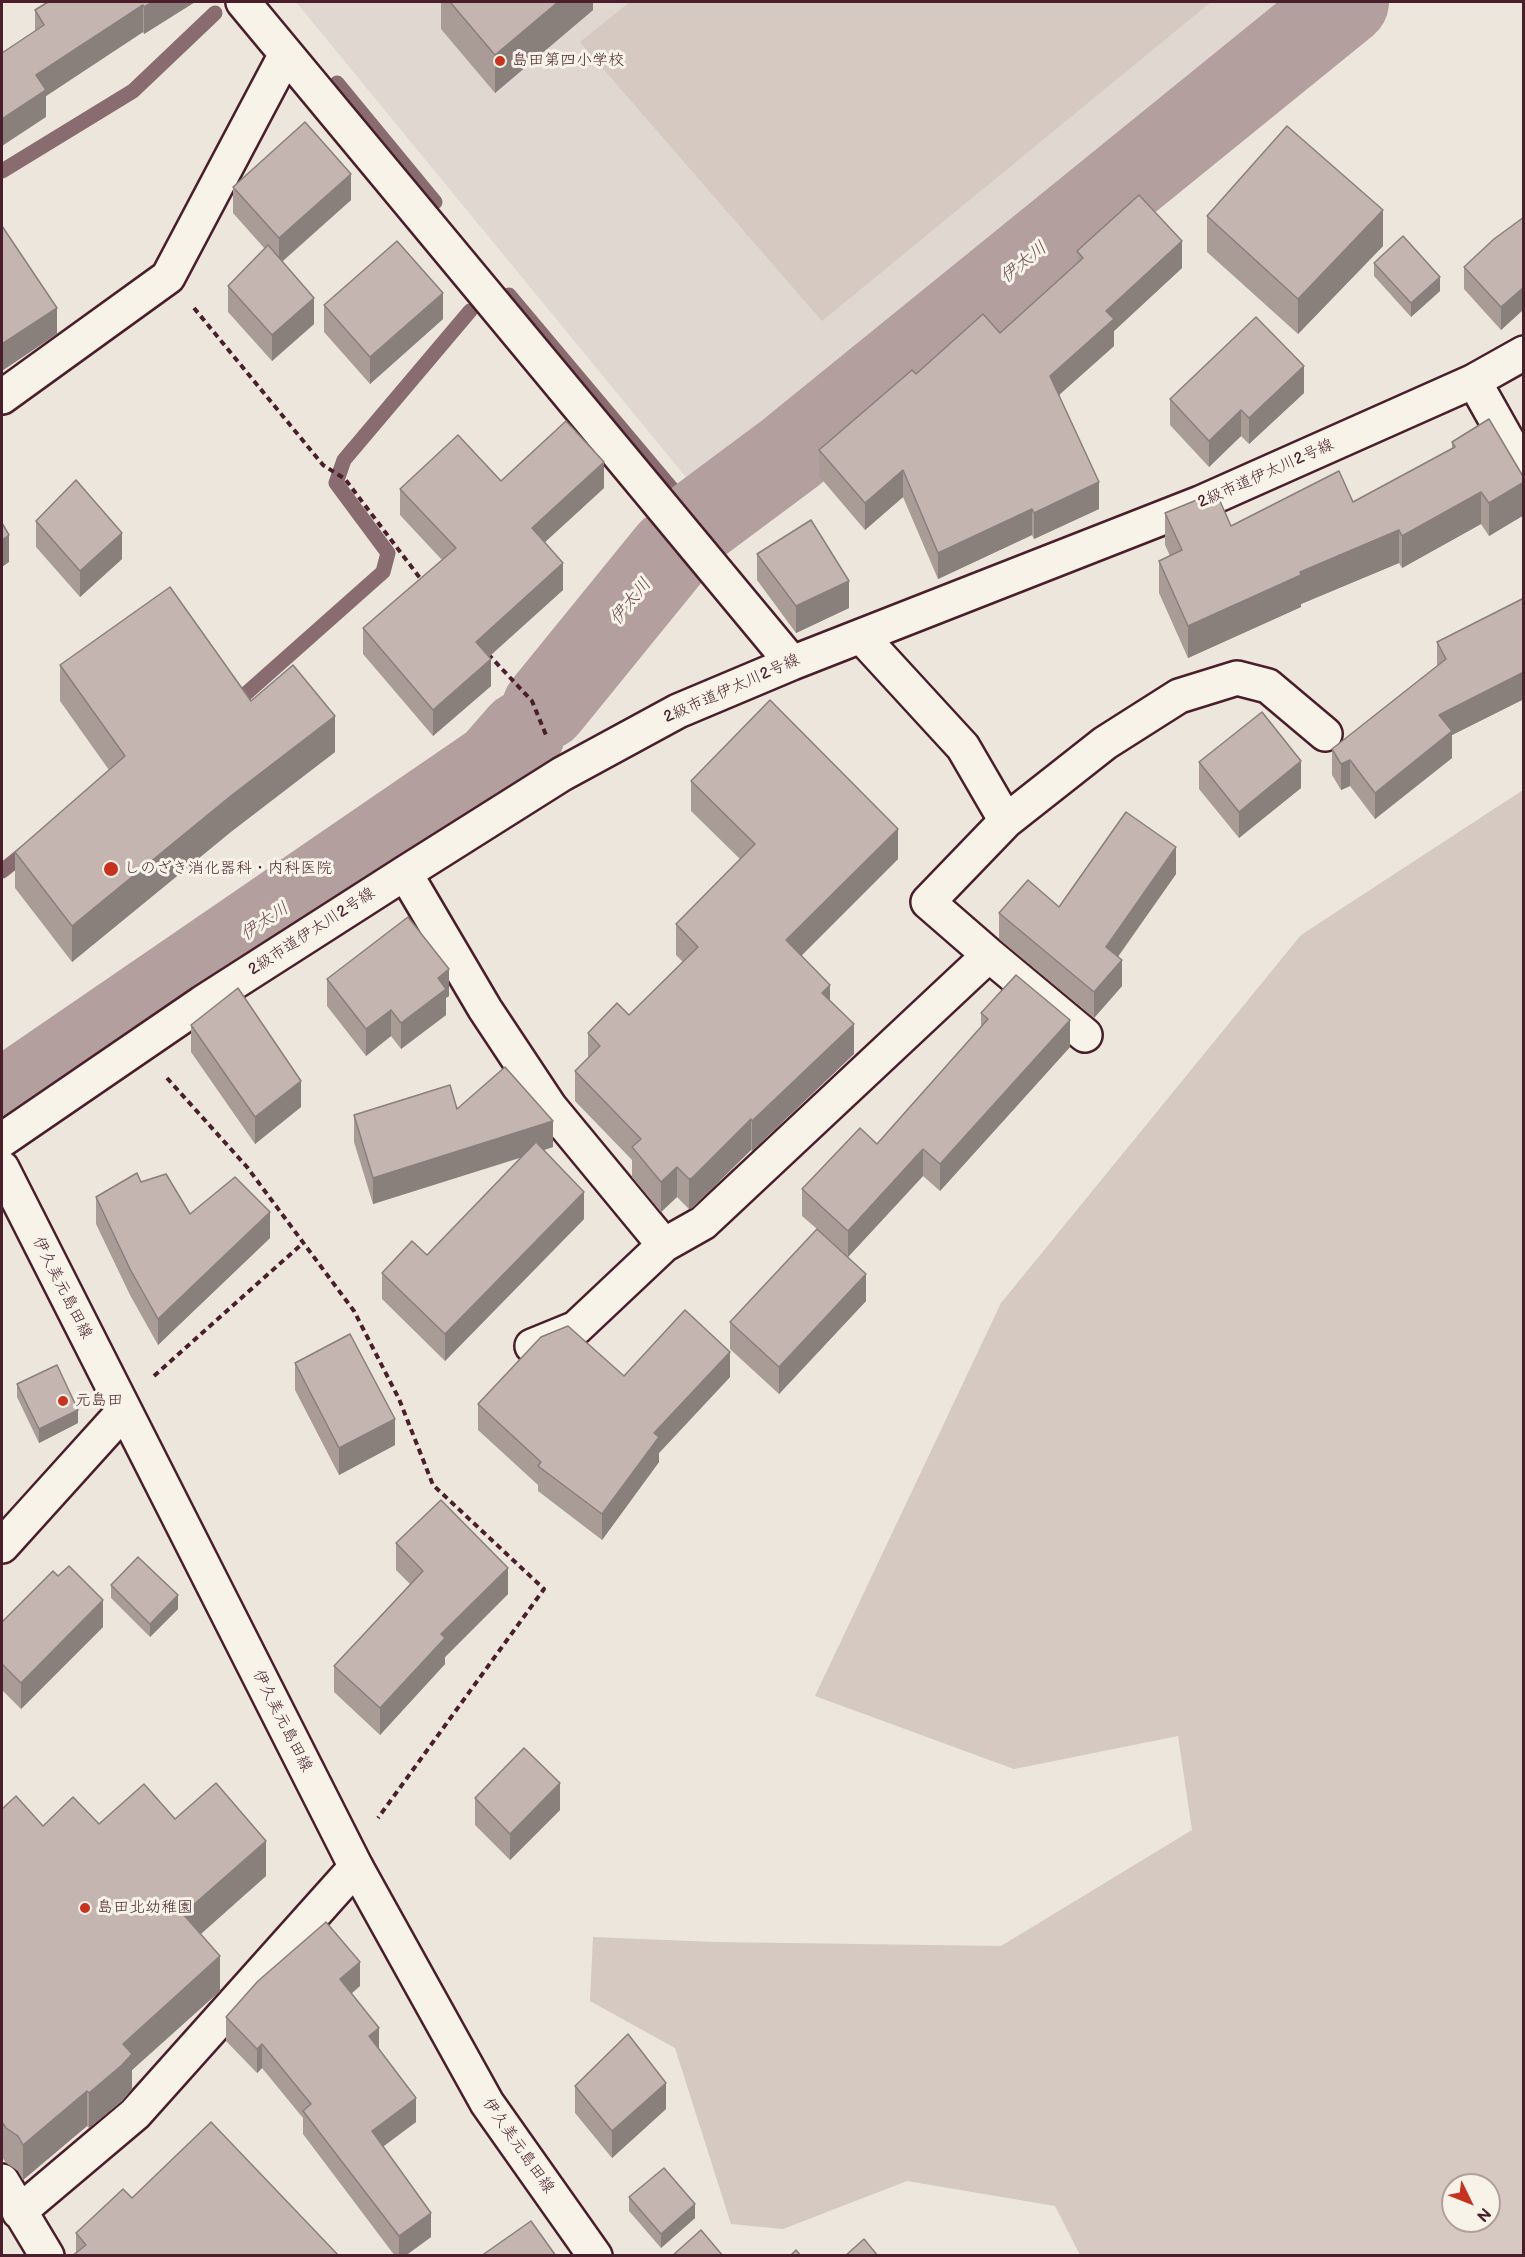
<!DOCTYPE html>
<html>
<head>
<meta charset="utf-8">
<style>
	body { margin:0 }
	#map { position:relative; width:1525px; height:2257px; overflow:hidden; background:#ece6dd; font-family:"Balsamiq Sans",sans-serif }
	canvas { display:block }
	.frame { position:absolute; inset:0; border:3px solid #4a1f2b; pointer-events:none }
	.north { position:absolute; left:1441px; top:2173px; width:60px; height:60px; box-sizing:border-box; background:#f7f3e8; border:2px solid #b29e9c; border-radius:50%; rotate:133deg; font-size:16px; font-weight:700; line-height:24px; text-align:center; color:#4a1f2b }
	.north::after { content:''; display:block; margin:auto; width:21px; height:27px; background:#c8321e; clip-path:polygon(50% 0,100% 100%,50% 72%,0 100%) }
</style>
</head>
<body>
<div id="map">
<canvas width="1525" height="2257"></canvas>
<div class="frame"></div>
<div class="north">N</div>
</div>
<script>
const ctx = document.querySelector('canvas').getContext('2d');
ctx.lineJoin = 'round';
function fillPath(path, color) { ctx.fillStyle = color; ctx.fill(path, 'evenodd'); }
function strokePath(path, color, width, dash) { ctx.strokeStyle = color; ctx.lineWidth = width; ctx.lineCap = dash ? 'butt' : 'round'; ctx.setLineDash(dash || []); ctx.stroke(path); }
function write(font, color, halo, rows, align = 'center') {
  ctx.font = font + ' "Balsamiq Sans","Klee One",sans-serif'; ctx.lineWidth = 6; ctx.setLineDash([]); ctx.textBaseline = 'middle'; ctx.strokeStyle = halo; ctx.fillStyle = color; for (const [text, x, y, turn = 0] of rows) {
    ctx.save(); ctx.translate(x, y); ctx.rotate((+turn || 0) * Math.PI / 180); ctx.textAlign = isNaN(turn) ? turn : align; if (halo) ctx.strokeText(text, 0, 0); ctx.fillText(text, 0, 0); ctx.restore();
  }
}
const built = new Path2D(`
	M 296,2 L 1302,2 L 699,493 Z`);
const green = new Path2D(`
	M 630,2 L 1211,2 L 822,321 L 580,42 Z
	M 1523,790 L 1523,2255 L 1080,2255 L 1055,2206 L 907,2181 L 783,2229 L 731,2224 L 675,2048 L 590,2001 L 593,1937 L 714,1942 L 1001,1946 L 1192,1830 L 1178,1736 L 1014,1769 L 815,1696 L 1001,1303 L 1301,935 ZM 1453,2185 L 1489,2185 L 1489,2221 L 1453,2221 Z`);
const stream = new Path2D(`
	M 337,83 L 435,202
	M 2,171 L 133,91 L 215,13
	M 509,295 L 699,521
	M 232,706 L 383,572 L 388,553 L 336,483 L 344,460 L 470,311
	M 2,871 L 31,848`);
const river = new Path2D(`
	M 699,521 L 789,454 L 1346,2
	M 545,707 L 671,552
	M 2,1103 L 495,765 L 522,734`);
const path = new Path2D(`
	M 194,308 L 323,465 L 345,479 L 423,582
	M 488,654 L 532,701 L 546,735
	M 167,1078 L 247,1167 L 354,1311 L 399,1399 L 433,1485 L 544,1589 L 378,1818
	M 154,1376 L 303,1243`);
const minor = new Path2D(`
	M 243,2 L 792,663
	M 1474,381 L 1524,470
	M 2,397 L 168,277 L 286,54
	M 1006,821 L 1105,743 L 1179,696 L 1237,678 L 1268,686 L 1325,734
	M 405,873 L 485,1009 L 550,1107 L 664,1245
	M 989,955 L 1085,1035
	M 2,1140 L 202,1003 L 405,873 L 562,774 L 678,711 L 792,663 L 1200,503 L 1474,381 L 1524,353
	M 532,1346 L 576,1328 L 664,1245 L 703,1223 L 989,955 L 928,902 L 1006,821 L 963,747 L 861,636
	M 2,1546 L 124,1411
	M 2,2181 L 47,2256
	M 19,2212 L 135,2114 L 356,1867`);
const secondary = new Path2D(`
	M 2,1168 L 356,1867 L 487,2103 L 595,2256`);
const wall = new Path2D(`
	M 48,2 L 195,2 L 144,34 L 143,32 L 46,96 L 46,117 L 35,31 L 35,10 Z
	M 441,2 L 593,2 L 593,10 L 495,93 L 441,29 Z
	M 233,187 L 351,200 L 282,262 L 314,324 L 272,361 L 228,312 L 228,286 L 265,249 L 233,213 Z
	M 1207,216 L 1383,246 L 1298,334 L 1207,252 Z
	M 1524,217 L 1524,309 L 1501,330 L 1464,289 L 1464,267 Z
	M 1077,251 L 1182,268 L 1114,331 L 1114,346 L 1059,395 L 1099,509 L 1034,539 L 1032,535 L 938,579 L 903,497 L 865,530 L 819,476 L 819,450 L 916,374 L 1000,333 L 1077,263 Z
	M 1374,263 L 1440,291 L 1411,317 L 1374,276 Z
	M 324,305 L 443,319 L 370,384 L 324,332 Z
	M 1304,393 L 1249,444 L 1241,436 L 1209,467 L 1170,425 L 1170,399 Z
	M 1452,442 L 1524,478 L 1524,515 L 1489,536 L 1481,524 L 1402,568 L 1399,563 L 1301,604 L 1301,607 L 1188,658 L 1159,593 L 1159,561 L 1170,556 L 1165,545 L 1165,513 L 1231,526 L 1353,502 L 1452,448 Z
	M 501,481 L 604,488 L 545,542 L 563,590 L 489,657 L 491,686 L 433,736 L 363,654 L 363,628 L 442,560 L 400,515 L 400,489 Z
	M 36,521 L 122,559 L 80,597 L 36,547 Z
	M 757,554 L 849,608 L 796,633 L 757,580 Z
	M 1524,598 L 1524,699 L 1452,735 L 1452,758 L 1375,819 L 1350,786 L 1341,790 L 1332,775 L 1332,749 L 1437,666 L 1437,642 Z
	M 60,665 L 251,701 L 335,752 L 232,831 L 72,962 L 15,888 L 15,852 L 109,770 L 60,701 Z
	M 1199,762 L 1301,788 L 1239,838 L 1199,789 Z
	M 691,781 L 898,859 L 801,956 L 830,1001 L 854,1054 L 752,1151 L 751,1150 L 692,1208 L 689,1209 L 677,1197 L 661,1212 L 632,1177 L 632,1160 L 575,1101 L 575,1071 L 588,1058 L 588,1033 L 629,1015 L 683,962 L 676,955 L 676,924 L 740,859 L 691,811 Z
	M 1176,874 L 1118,957 L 1122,986 L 1094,1018 L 999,939 L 999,913 L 1059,907 Z
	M 327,979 L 449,996 L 446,998 L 446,1015 L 401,1049 L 391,1036 L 366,1056 L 327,1006 Z
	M 981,1013 L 1070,1047 L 940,1191 L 923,1176 L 848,1257 L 866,1301 L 779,1394 L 730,1349 L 730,1322 L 817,1229 L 802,1216 L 802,1189 L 877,1144 L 981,1027 Z
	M 191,1025 L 301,1107 L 255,1144 L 191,1052 Z
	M 457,1109 L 553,1147 L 544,1150 L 584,1219 L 445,1361 L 382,1299 L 382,1273 L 427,1255 L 520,1158 L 373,1204 L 354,1142 L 354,1115 Z
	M 141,1182 L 190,1214 L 270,1238 L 158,1345 L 130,1295 L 96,1224 L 96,1197 Z
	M 295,1363 L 395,1445 L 339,1475 L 295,1390 Z
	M 624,1376 L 730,1377 L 659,1453 L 659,1462 L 602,1540 L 538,1491 L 538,1485 L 478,1430 L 478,1404 Z
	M 17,1384 L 78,1423 L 39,1443 L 17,1397 Z
	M 396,1543 L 508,1594 L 445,1657 L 445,1664 L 380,1735 L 334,1692 L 334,1666 L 410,1584 L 396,1570 Z
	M 111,1585 L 178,1609 L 150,1637 L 111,1598 Z
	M 2,1622 L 103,1627 L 21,1709 L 2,1690 Z
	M 475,1798 L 560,1810 L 510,1860 L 475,1825 Z
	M 2,1809 L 43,1826 L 175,1819 L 266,1876 L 200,1934 L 220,1991 L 132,2070 L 132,2089 L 122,2101 L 89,2128 L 87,2126 L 23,2180 L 18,2171 L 6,2163 L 2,2157 Z
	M 360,1986 L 351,1994 L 416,2122 L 383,2146 L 431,2237 L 405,2256 L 395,2256 L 303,2134 L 303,2118 L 262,2068 L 257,2073 L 226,2041 L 226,2017 Z
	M 575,2086 L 666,2109 L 612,2158 L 575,2113 Z
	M 629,2197 L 695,2218 L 661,2248 L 629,2211 Z
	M 132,2198 L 339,2256 L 76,2253 L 76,2233 Z`);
const shadedWall = new Path2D(`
	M 153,2 L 195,2 L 144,34 L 144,7 Z
	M 558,2 L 593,2 L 593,10 L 495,93 L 495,55 Z
	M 143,5 L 143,32 L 46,96 L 46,117 L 2,146 L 2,119 L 36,75 Z
	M 351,174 L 351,200 L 279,264 L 279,238 Z
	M 1383,210 L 1383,246 L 1298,334 L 1298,299 Z
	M 1182,241 L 1182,268 L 1114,331 L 1114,346 L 1050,403 L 1050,376 L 1106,311 Z
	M 1440,277 L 1440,291 L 1411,317 L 1411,303 Z
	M 1524,287 L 1524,309 L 1501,330 L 1501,307 Z
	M 443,293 L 443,319 L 370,384 L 370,357 Z
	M 314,298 L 314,324 L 272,361 L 272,335 Z
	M 57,308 L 57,334 L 2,371 L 2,344 Z
	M 1304,366 L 1304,393 L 1249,444 L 1249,418 Z
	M 1241,410 L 1241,436 L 1209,467 L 1209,441 Z
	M 604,462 L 604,488 L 532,554 L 532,528 Z
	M 903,470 L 903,497 L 865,530 L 865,503 Z
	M 1099,482 L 1099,509 L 1034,539 L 1034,513 Z
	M 1524,482 L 1524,515 L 1489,536 L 1489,503 Z
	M 1481,492 L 1481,524 L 1402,568 L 1402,536 Z
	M 1032,509 L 1032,535 L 938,579 L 938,553 Z
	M 1399,530 L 1399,563 L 1301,604 L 1301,607 L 1188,658 L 1188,626 L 1300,572 Z
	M 122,533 L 122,559 L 80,597 L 80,571 Z
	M 9,535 L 9,562 L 2,567 L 2,540 Z
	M 563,563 L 563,590 L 476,668 L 476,642 Z
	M 849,581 L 849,608 L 796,633 L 796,606 Z
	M 491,659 L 491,686 L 433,736 L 433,710 Z
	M 1524,672 L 1524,699 L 1452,735 L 1452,758 L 1375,819 L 1375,793 L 1439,715 Z
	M 335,716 L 335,752 L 232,831 L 72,962 L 72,926 L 232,795 Z
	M 1350,760 L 1350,786 L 1341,790 L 1341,764 Z
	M 1301,761 L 1301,788 L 1239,838 L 1239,812 Z
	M 898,829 L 898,859 L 786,971 L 786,940 Z
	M 1176,847 L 1176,874 L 1106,973 L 1106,947 Z
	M 1122,960 L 1122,986 L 1094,1018 L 1094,992 Z
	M 449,969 L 449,996 L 446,998 L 446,1015 L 401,1049 L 401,1023 L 438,978 Z
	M 830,985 L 830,1016 L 822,993 Z
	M 391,1010 L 391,1036 L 366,1056 L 366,1029 Z
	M 1070,1020 L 1070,1047 L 940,1191 L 940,1164 Z
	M 854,1024 L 854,1054 L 752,1151 L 752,1121 Z
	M 301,1081 L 301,1107 L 255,1144 L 255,1117 Z
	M 751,1119 L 751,1150 L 692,1208 L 689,1209 L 689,1179 Z
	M 553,1121 L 553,1147 L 373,1204 L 373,1178 Z
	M 923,1149 L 923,1176 L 848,1257 L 848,1231 Z
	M 677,1167 L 677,1197 L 661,1212 L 661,1182 Z
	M 584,1192 L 584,1219 L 445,1361 L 445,1334 Z
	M 270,1212 L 270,1238 L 158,1345 L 158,1319 Z
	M 866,1274 L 866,1301 L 779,1394 L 779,1367 Z
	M 730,1352 L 730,1377 L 659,1453 L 659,1462 L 602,1540 L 602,1514 L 654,1433 Z
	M 78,1410 L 78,1423 L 39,1443 L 39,1429 Z
	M 395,1419 L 395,1445 L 339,1475 L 339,1448 Z
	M 508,1568 L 508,1594 L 445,1657 L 445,1664 L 380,1735 L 380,1708 L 441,1634 Z
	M 178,1595 L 178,1609 L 150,1637 L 150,1624 Z
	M 103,1600 L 103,1627 L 21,1709 L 21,1683 Z
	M 560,1783 L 560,1810 L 510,1860 L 510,1834 Z
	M 266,1841 L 266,1876 L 183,1950 L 183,1914 Z
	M 220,1956 L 220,1991 L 132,2070 L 132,2089 L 122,2101 L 89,2128 L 89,2093 L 123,2044 Z
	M 360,1962 L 360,1986 L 340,2003 L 340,1979 Z
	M 379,2028 L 379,2052 L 369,2036 Z
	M 262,2044 L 262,2068 L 257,2073 L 257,2049 Z
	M 666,2083 L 666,2109 L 612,2158 L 612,2131 Z
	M 87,2091 L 87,2126 L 23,2180 L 23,2145 Z
	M 416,2098 L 416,2122 L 372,2155 L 372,2131 Z
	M 695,2204 L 695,2218 L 661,2248 L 661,2234 Z
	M 431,2213 L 431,2237 L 405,2256 L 399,2256 L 399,2236 Z`);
const building = new Path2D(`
	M 48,2 L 153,2 L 144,7 L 143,5 L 36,75 L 46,90 L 2,119 L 2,53 L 44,25 L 35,10 Z
	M 450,2 L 558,2 L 495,55 Z
	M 305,122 L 351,174 L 279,238 L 233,187 Z
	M 1287,126 L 1383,210 L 1298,299 L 1207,216 Z
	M 1139,195 L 1182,241 L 1106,311 L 1114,319 L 1050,376 L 1099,482 L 1034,513 L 1032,509 L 938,553 L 903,470 L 865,503 L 819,450 L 912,370 L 916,374 L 983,314 L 1000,333 L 1083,258 L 1077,251 Z
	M 1524,217 L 1524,287 L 1501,307 L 1464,267 L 1494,239 Z
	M 2,226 L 57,308 L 2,344 Z
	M 1403,236 L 1440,277 L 1411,303 L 1374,263 Z
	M 397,241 L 443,293 L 370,357 L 324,305 Z
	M 268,245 L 314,298 L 272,335 L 228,286 Z
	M 1256,317 L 1304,366 L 1249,418 L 1241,410 L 1209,441 L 1170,399 Z
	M 1489,419 L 1524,478 L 1524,482 L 1489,503 L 1481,492 L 1402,536 L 1399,530 L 1300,572 L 1301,575 L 1188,626 L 1159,561 L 1182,550 L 1165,513 L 1216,492 L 1231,526 L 1339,471 L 1353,502 L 1455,447 L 1452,442 Z
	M 566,421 L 604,462 L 532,528 L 563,563 L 476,642 L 491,659 L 433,710 L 363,628 L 456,548 L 400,489 L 458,435 L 501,481 Z
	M 76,480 L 122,533 L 80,571 L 36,521 Z
	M 811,520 L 849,581 L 796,606 L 757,554 Z
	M 2,523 L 9,535 L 2,540 Z
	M 170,587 L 251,701 L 293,665 L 335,716 L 232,795 L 72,926 L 15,852 L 125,756 L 60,665 Z
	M 1524,598 L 1524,672 L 1439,715 L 1452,731 L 1375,793 L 1350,760 L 1341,764 L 1332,749 L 1446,659 L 1437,642 Z
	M 770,700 L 898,829 L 786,940 L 830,985 L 822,993 L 854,1024 L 752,1121 L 751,1119 L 692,1178 L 689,1179 L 677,1167 L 661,1182 L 632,1147 L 641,1139 L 575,1071 L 600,1046 L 588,1033 L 617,1003 L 629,1015 L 698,947 L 676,924 L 755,844 L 691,781 Z
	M 1262,712 L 1301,761 L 1239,812 L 1199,762 Z
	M 1126,812 L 1176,847 L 1106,947 L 1122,960 L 1094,992 L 999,913 L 1028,880 L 1059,907 Z
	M 408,917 L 449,969 L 438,978 L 446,989 L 401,1023 L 391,1010 L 366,1029 L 327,979 Z
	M 1016,975 L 1070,1020 L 940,1164 L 923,1149 L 848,1231 L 802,1189 L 860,1128 L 877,1144 L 988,1019 L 981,1013 Z
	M 238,988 L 301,1081 L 255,1117 L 191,1025 Z
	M 505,1067 L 553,1121 L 373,1178 L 354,1115 L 450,1085 L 457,1109 Z
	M 536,1142 L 584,1192 L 445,1334 L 382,1273 L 412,1241 L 427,1255 Z
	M 137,1173 L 141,1182 L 166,1174 L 190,1214 L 235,1177 L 270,1212 L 158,1319 L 130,1269 L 96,1197 Z
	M 817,1229 L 866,1274 L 779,1367 L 730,1322 Z
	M 685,1310 L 730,1352 L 654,1433 L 659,1437 L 602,1514 L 538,1466 L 541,1462 L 478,1404 L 541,1337 L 568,1326 L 624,1376 Z
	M 350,1334 L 395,1419 L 339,1448 L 295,1363 Z
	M 57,1365 L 78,1410 L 39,1429 L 17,1384 Z
	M 441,1500 L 508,1568 L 441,1634 L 445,1638 L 380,1708 L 334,1666 L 423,1571 L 396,1543 Z
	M 138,1557 L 178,1595 L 150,1624 L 111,1585 Z
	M 69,1566 L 103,1600 L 21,1683 L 2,1664 L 2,1622 L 53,1571 L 58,1576 Z
	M 524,1748 L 560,1783 L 510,1834 L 475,1798 Z
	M 216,1783 L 266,1841 L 183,1914 L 220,1956 L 123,2044 L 132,2054 L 122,2065 L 89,2093 L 87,2091 L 23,2145 L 18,2136 L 6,2128 L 2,2122 L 2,1809 L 16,1796 L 43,1826 L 73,1797 L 99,1824 L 144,1784 L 175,1819 Z
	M 326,1922 L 360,1962 L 340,1979 L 379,2028 L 369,2036 L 416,2098 L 372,2131 L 431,2213 L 399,2236 L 303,2111 L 311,2104 L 262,2044 L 257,2049 L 226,2017 L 258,1981 Z
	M 628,2034 L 666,2083 L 612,2131 L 575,2086 Z
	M 211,2122 L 339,2256 L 72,2256 L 86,2245 L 76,2233 L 123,2189 L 132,2198 Z
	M 664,2168 L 695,2204 L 661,2234 L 629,2197 Z
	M 531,2221 L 556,2256 L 481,2256 Z
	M 701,2230 L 723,2256 L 672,2256 Z
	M 864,2239 L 878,2256 L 845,2256 Z
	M 796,2250 L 801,2256 L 790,2256 Z`);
const markers = [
	[500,61,6,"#c8321e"],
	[111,869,8,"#c8321e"],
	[63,1401,6,"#c8321e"],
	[85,1908,6,"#c8321e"]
];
const poiNames = [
	["島田第四小学校",512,61],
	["しのざき消化器科・内科医院",124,869],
	["元島田",75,1401],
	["島田北幼稚園",97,1908]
];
const streetNames = [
	["2級市道伊太川2号線",1266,474,-24],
	["2級市道伊太川2号線",732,689,-24],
	["2級市道伊太川2号線",312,932,-33],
	["伊久美元島田線",62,1288,63],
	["伊久美元島田線",282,1721,63],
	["伊久美元島田線",518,2146,55]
];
const waterNames = [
	["伊太川",1024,263,-39],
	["伊太川",631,602,-51],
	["伊太川",265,922,-34]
];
fillPath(built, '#e0d7d0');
fillPath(green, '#d5c9c2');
strokePath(stream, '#896c6f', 15);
strokePath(river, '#b39f9d', 86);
strokePath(minor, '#4a1f2b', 38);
strokePath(secondary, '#4a1f2b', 38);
strokePath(path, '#4a1f2b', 4, [6, 4.5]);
strokePath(minor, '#f7f3e8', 33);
strokePath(secondary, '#f7f3e8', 33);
fillPath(wall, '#a99c97');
fillPath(shadedWall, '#897f7b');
fillPath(building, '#c4b5b0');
strokePath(building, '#897f7b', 1.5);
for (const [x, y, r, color] of markers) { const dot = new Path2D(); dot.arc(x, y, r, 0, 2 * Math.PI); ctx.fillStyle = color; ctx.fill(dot); strokePath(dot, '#f7f3e8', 2); }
write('16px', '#4a1f2b', '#f7f3e8', poiNames, 'left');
write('16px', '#4a1f2b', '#f7f3e8', streetNames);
write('italic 18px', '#6f4c53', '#f7f3e8', waterNames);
</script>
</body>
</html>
